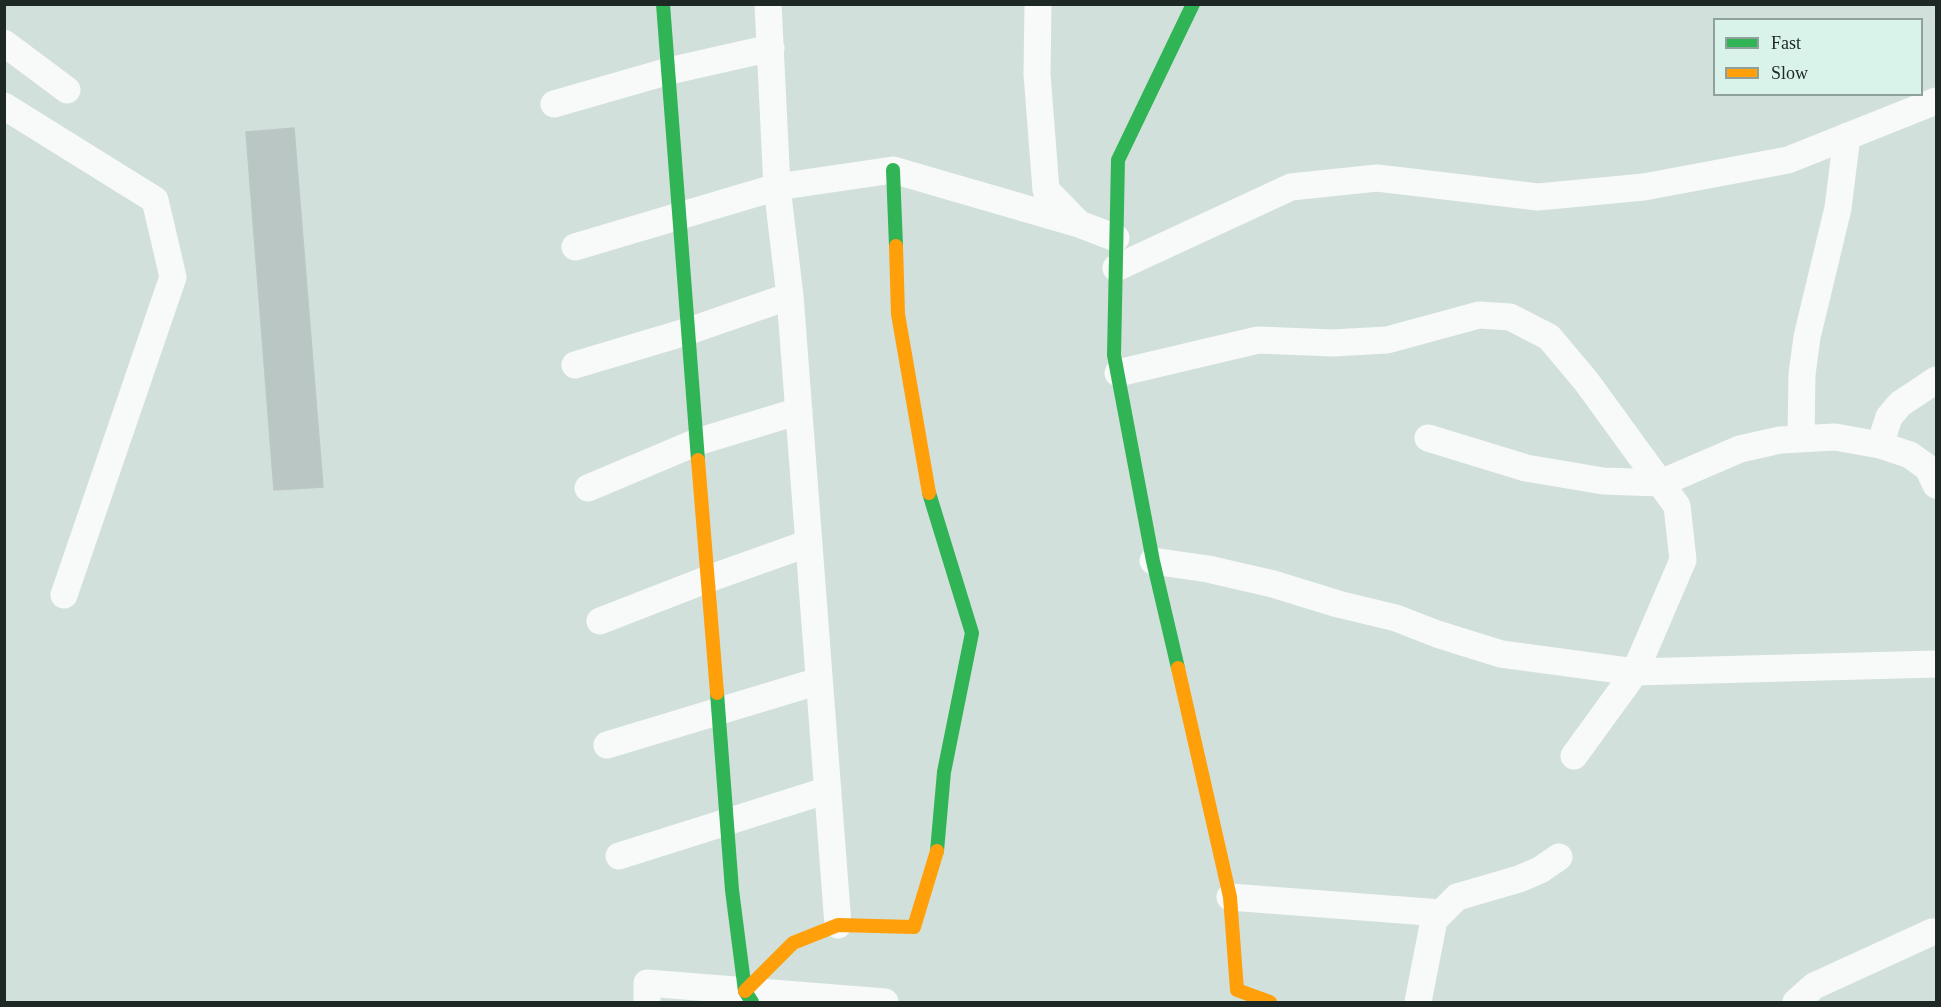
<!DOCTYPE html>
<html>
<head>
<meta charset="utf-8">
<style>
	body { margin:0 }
	#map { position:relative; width:1941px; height:1007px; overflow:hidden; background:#d2e0db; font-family:"Times New Roman",serif }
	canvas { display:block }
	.frame { position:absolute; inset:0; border:6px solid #1e2825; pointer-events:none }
	.legend { position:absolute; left:1713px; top:18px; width:210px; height:78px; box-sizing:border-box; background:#d9f3ea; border:2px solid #8ea29b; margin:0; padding:8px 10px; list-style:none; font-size:18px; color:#1e2825 }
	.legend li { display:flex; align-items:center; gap:12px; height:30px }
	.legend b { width:30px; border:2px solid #8ea29b }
</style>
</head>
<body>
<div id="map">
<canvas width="1941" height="1007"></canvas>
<div class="frame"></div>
<ul class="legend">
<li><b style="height:8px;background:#30b455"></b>Fast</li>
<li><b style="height:8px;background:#ff9f0a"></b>Slow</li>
</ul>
</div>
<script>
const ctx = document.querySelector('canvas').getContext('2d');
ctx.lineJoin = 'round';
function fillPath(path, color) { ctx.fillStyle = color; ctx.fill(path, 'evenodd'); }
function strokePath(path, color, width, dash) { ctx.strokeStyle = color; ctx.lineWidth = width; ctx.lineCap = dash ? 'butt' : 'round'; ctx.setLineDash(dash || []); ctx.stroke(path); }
const building = new Path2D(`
	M 294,128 L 323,487 L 274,490 L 246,132 Z`);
const street = new Path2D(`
	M 768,4 L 777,187 L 790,296 L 838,925
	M 1038,4 L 1037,74 L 1046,190 L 1079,224 L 1116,238
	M 4,43 L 67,90
	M 554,104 L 669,71 L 771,48
	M 4,106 L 155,200 L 173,277 L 64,595
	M 575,247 L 777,187 L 893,170 L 1079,224
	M 1116,268 L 1291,187 L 1377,178 L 1538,197 L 1644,187 L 1788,160 L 1936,101
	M 575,365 L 689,331 L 790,296
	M 1118,373 L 1258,340 L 1333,343 L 1387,340 L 1479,315 L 1510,317 L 1549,337 L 1586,381 L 1677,506 L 1683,560 L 1635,672 L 1574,756
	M 1428,438 L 1526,468 L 1603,481 L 1661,483 L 1740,449 L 1780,440 L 1835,437 L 1880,445 L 1910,455 L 1928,468 L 1936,485
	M 1801,439 L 1802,374 L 1807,337 L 1838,208 L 1847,136
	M 1880,445 L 1889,417 L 1900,404 L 1936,380
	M 588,488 L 697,442 L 799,411
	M 1153,561 L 1208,569 L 1273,584 L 1338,604 L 1396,618 L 1437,634 L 1501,654 L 1635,672 L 1936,664
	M 600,621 L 708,579 L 809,543
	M 607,745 L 819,681
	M 619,856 L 828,790
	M 1230,897 L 1441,913
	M 647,1002 L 647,983 L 885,1002
	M 1418,1002 L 1434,920 L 1457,897 L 1519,879 L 1540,870 L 1559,857
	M 1796,1002 L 1814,986 L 1932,932 L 1936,932`);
const fast = new Path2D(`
	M 663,4 L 698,460
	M 893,170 L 896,246
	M 929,493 L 972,633 L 944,772 L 937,851
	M 1178,668 L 1153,561 L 1114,355 L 1118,160 L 1193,4
	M 717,693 L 732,890 L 745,991 L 752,1002`);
const slow = new Path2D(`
	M 896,246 L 898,314 L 929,493
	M 698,460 L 717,693
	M 1178,668 L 1230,897 L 1237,990 L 1270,1002
	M 745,991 L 793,943 L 838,925 L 914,927 L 937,851`);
fillPath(building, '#bac6c4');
strokePath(building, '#bcc7c6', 1.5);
strokePath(street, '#f8fafa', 27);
strokePath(fast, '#30b455', 14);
strokePath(slow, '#ff9f0a', 14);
</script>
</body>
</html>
